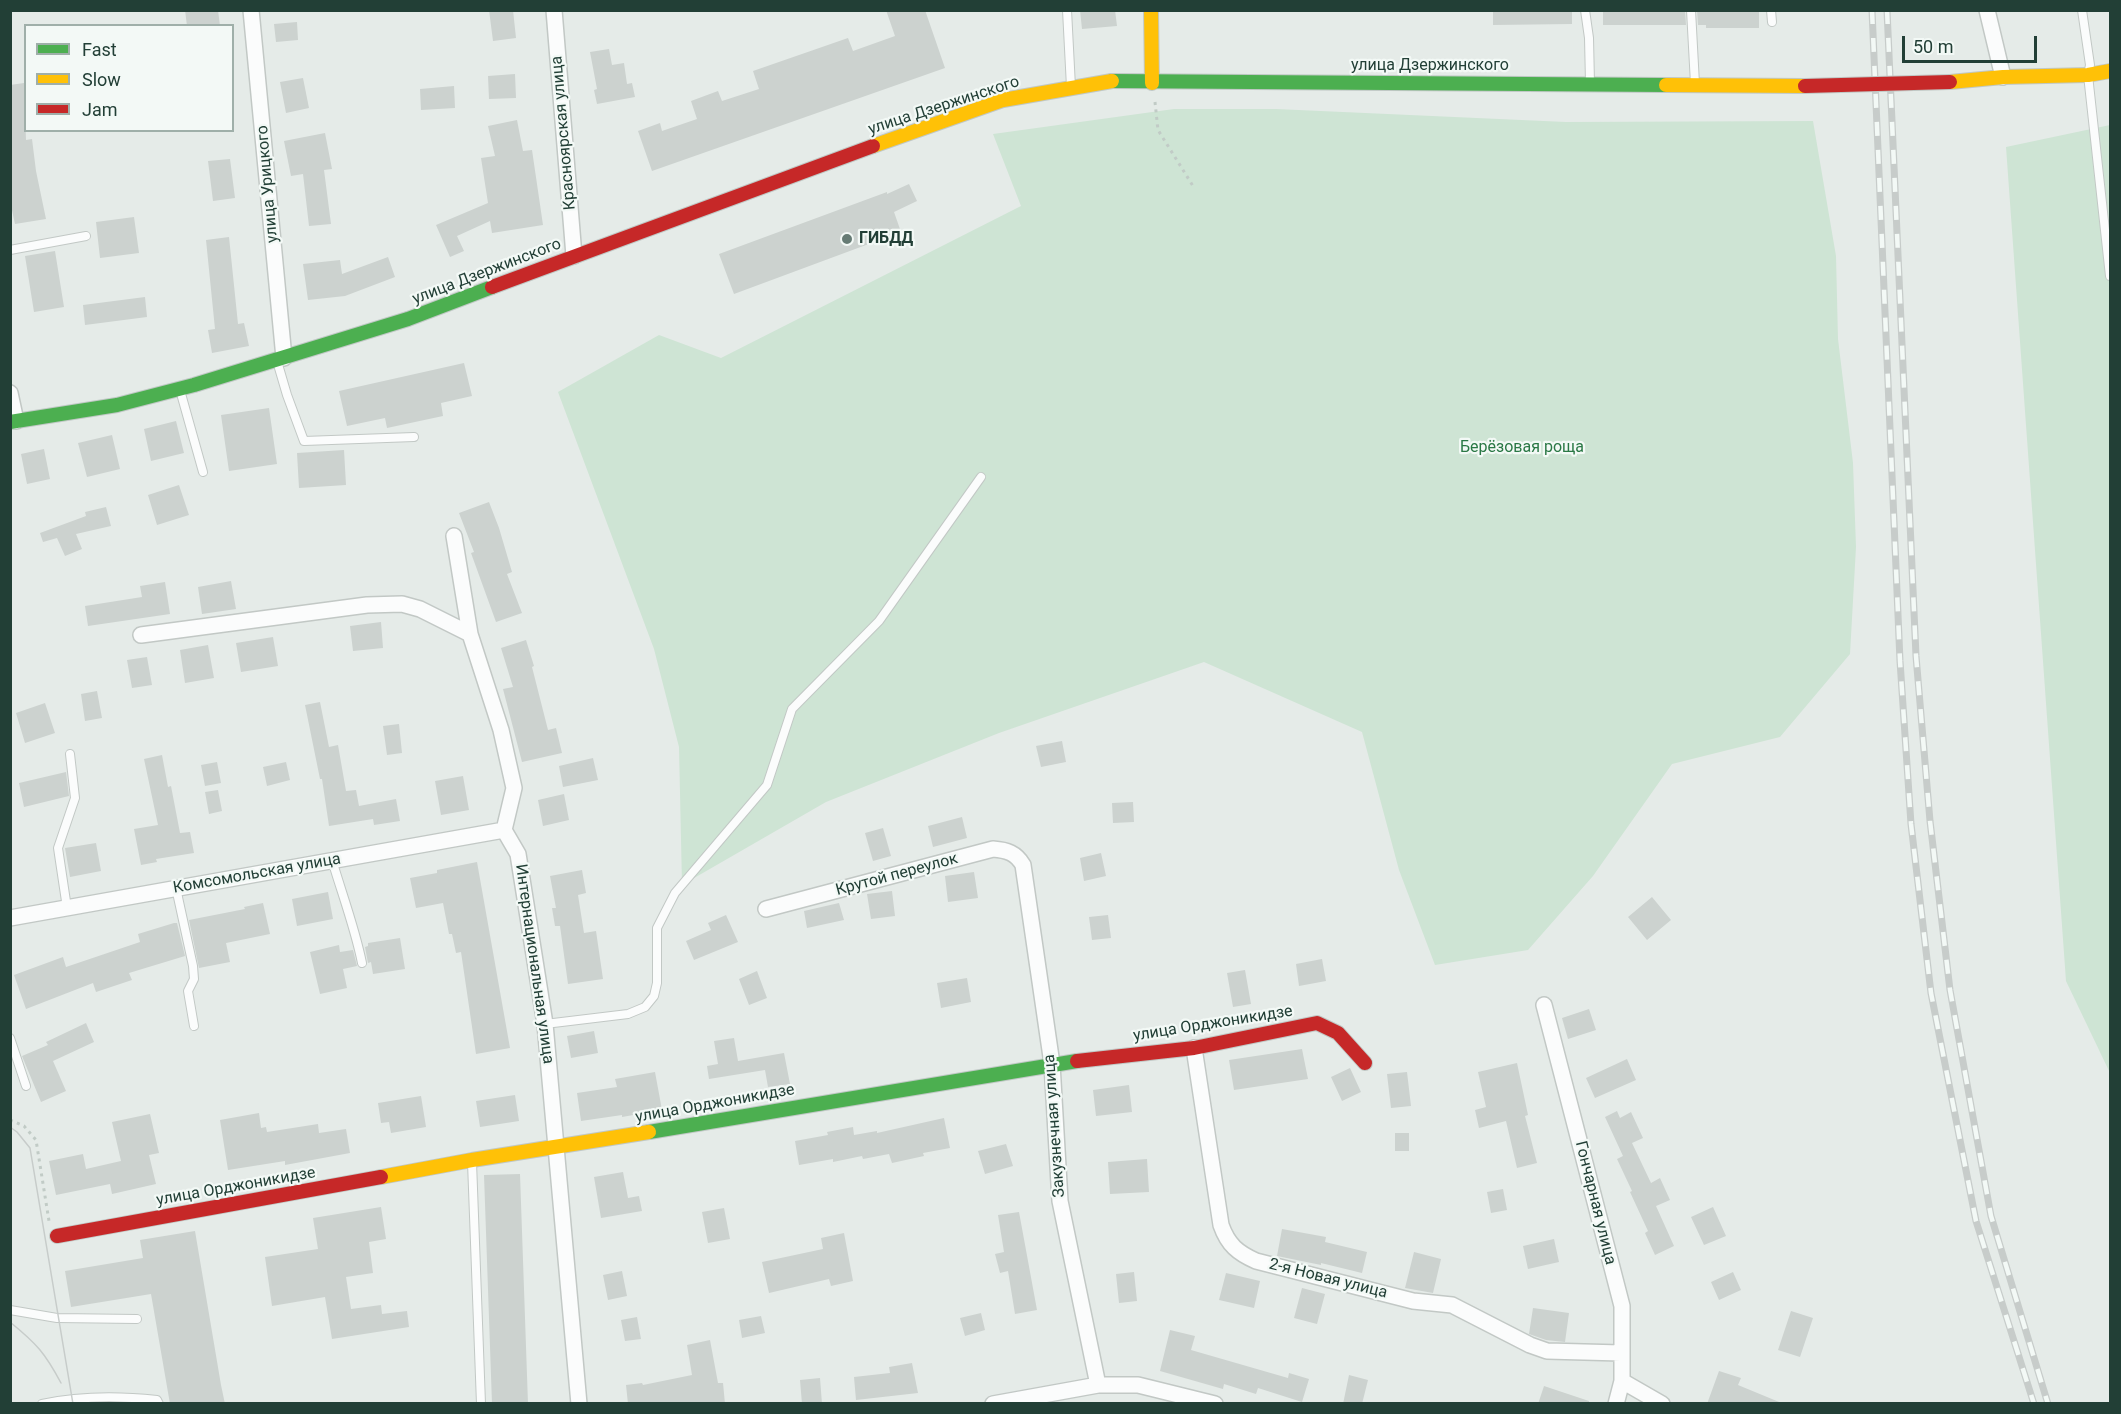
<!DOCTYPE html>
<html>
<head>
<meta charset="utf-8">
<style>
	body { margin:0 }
	#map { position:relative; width:2121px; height:1414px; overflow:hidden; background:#e5ebe8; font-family:Roboto,sans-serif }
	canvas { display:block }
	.frame { position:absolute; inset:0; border:12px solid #223f36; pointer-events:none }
	.legend { position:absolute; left:24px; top:24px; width:210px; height:108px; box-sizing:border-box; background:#f3f9f6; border:2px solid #9fafa9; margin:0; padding:8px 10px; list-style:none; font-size:18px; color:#223f36 }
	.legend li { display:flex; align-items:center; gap:12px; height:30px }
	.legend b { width:30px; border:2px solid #9fafa9 }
	.scale { position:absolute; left:1902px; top:36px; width:135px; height:27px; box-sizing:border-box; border:3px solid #223f36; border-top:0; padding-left:8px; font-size:18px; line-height:21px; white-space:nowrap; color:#223f36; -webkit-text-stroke:4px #f3f9f6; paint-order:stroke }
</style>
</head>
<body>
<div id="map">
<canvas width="2121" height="1414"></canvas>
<div class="frame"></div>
<ul class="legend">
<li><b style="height:8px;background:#4caf50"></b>Fast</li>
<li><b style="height:8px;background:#ffc107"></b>Slow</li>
<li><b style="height:8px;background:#c62828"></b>Jam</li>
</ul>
<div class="scale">50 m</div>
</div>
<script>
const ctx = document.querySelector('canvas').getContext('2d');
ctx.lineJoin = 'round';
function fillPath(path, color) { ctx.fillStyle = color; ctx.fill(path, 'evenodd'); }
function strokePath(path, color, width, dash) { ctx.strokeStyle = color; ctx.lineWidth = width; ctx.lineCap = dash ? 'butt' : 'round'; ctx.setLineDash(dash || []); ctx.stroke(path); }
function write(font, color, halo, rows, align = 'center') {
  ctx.font = font + ' Roboto,sans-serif'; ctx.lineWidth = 4.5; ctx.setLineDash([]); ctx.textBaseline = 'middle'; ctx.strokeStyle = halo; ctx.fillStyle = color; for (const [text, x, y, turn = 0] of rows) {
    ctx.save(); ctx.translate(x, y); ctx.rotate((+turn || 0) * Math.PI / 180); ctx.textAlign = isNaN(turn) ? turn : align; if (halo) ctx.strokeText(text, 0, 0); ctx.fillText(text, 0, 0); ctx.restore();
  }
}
const green = new Path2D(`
	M 1174,109 L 1276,109 L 1566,122 L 1813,121 L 1836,256 L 1838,339 L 1853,463 L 1856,547 L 1850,654 L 1780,737 L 1672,764 L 1593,876 L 1528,950 L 1435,965 L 1399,870 L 1362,732 L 1204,662 L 999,733 L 826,802 L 682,885 L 679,747 L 654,649 L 558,392 L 659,335 L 721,358 L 1021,206 L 993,134 Z
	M 2110,125 L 2110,1073 L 2066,981 L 2006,147 Z`);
const building = new Path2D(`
	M 185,10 L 218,10 L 220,26 L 187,26 Z
	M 489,10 L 513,10 L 516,38 L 493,41 Z
	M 886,10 L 925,10 L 945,68 L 652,171 L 638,131 L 660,123 L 662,131 L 697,119 L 691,101 L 718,91 L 722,101 L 759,89 L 753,71 L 848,38 L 853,51 L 895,36 Z
	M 1080,10 L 1115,10 L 1117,26 L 1082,29 Z
	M 1493,10 L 1572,10 L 1572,24 L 1493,25 Z
	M 1603,10 L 1685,10 L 1686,25 L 1603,25 Z
	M 1697,10 L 1759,10 L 1759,28 L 1706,28 L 1706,25 L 1698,25 Z
	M 297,22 L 298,40 L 276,42 L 274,24 Z
	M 609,49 L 612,65 L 624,63 L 627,84 L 632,83 L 635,97 L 597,104 L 594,90 L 597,89 L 590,52 Z
	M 515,74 L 516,98 L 489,99 L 488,76 Z
	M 303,78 L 309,108 L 286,113 L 280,82 Z
	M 24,83 L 26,140 L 32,139 L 36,171 L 46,219 L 15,224 L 10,201 L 10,85 Z
	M 454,86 L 455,108 L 421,110 L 420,89 Z
	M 517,120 L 523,151 L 532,150 L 543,225 L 492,233 L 490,221 L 457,236 L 464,251 L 450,257 L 436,225 L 488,203 L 481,158 L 495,156 L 488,126 Z
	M 325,133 L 332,169 L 324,170 L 331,224 L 309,226 L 303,174 L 291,176 L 284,141 Z
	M 230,159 L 235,198 L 213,201 L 208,161 Z
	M 909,184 L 917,201 L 894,212 L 901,232 L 734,294 L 719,254 L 887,192 L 887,194 Z
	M 134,217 L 139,253 L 100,258 L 96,222 Z
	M 229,237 L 238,324 L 244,323 L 249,346 L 212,353 L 208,330 L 215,329 L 206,240 Z
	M 55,251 L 64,307 L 34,312 L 25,256 Z
	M 388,257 L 395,277 L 345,296 L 308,300 L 303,264 L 340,260 L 342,274 Z
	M 145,297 L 147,317 L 85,325 L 83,305 Z
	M 464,363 L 472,396 L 441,403 L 443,416 L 387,428 L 385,418 L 347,426 L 339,391 Z
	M 269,408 L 277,464 L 229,471 L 221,415 Z
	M 176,421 L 184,453 L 151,461 L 144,429 Z
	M 112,435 L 120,469 L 87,477 L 78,443 Z
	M 44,449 L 50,479 L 27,484 L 21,454 Z
	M 344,450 L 346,485 L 299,488 L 297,453 Z
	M 179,485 L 189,515 L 157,525 L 148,495 Z
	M 489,502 L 499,528 L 512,572 L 507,574 L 522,613 L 496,622 L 471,553 L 474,552 L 459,513 Z
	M 106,507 L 111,526 L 76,534 L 82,549 L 65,556 L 57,538 L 43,542 L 40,533 L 86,516 L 85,512 Z
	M 231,581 L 236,609 L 202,614 L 198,587 Z
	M 165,582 L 170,614 L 88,626 L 85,606 L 142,597 L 140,586 Z
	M 381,622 L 383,648 L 353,651 L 350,626 Z
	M 273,637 L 278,666 L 241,672 L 236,643 Z
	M 526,640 L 534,666 L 532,667 L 548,730 L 556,728 L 562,753 L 522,762 L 503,689 L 513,687 L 501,648 Z
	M 208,645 L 214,678 L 185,683 L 180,650 Z
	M 147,657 L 152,685 L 132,688 L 127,660 Z
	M 97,691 L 102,718 L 85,721 L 81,694 Z
	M 320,702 L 329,747 L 338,745 L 346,791 L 356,790 L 359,806 L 396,799 L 400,821 L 374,825 L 373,819 L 329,826 L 322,779 L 320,779 L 305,705 Z
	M 45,703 L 55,733 L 25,743 L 16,713 Z
	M 399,724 L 402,753 L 387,755 L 383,726 Z
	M 1062,741 L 1066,762 L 1041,767 L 1036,746 Z
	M 162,755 L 168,787 L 171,786 L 180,833 L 190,832 L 194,853 L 156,859 L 157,862 L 141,865 L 134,829 L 158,825 L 144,759 Z
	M 593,758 L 598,780 L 563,787 L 559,766 Z
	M 217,762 L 221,783 L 205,786 L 201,765 Z
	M 286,762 L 290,780 L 267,786 L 263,767 Z
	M 66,772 L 69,796 L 24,807 L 19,783 Z
	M 463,776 L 469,810 L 441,815 L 435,781 Z
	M 218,790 L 222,811 L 209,814 L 205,792 Z
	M 564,794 L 569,820 L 543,826 L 538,800 Z
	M 1133,802 L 1134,822 L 1113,823 L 1112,803 Z
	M 962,817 L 967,838 L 933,847 L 928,826 Z
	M 883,828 L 891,856 L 873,861 L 865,833 Z
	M 96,843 L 101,871 L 70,877 L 65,848 Z
	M 1101,853 L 1106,876 L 1084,881 L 1080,858 Z
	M 477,862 L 510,1048 L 476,1054 L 461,952 L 456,953 L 452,934 L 449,934 L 443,903 L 416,908 L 410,878 L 437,873 L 437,870 Z
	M 582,870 L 586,893 L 578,895 L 584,933 L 596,931 L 603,979 L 568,984 L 560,926 L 555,926 L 552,908 L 556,908 L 550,876 Z
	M 974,872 L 978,898 L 948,902 L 945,876 Z
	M 892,891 L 895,916 L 871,919 L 867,894 Z
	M 328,892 L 333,919 L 297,926 L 292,899 Z
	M 1652,897 L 1671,920 L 1647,940 L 1628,917 Z
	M 263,903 L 270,934 L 226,943 L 230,962 L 199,968 L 189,920 L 245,909 L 244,907 Z
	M 839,903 L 844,920 L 807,928 L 804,911 Z
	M 726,915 L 738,942 L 694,960 L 686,941 L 711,930 L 708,923 Z
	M 1108,915 L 1111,938 L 1092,940 L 1089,917 Z
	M 174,923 L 177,923 L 185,956 L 129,973 L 132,980 L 96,992 L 93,983 L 26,1009 L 14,975 L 63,957 L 66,967 L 140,942 L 138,934 Z
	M 400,938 L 405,969 L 373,974 L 371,962 L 368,963 L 365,947 L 368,946 L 368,943 Z
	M 339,945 L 340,952 L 353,950 L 357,966 L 343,969 L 347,988 L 320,994 L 310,952 Z
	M 1322,959 L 1326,981 L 1299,986 L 1296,964 Z
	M 1245,970 L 1251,1004 L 1233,1007 L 1227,973 Z
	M 757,971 L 767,998 L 749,1005 L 739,979 Z
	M 967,978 L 971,1002 L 941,1008 L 937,983 Z
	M 1589,1009 L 1596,1030 L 1568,1039 L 1562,1018 Z
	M 86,1023 L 94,1042 L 53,1061 L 66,1091 L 41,1102 L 22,1056 L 48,1045 L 46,1042 Z
	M 594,1031 L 598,1053 L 571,1058 L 567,1036 Z
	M 734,1038 L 738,1061 L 784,1053 L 790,1084 L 768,1087 L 765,1070 L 709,1079 L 707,1066 L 718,1064 L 714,1041 Z
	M 1302,1049 L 1308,1079 L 1234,1090 L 1229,1060 Z
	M 1627,1059 L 1636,1080 L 1595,1098 L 1586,1078 Z
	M 1517,1063 L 1528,1115 L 1525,1116 L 1537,1163 L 1517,1168 L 1506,1121 L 1479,1128 L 1475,1110 L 1486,1107 L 1478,1072 Z
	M 1350,1068 L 1361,1092 L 1342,1101 L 1331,1077 Z
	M 655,1072 L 662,1110 L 622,1117 L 622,1115 L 581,1121 L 577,1093 L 617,1087 L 615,1079 Z
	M 1407,1072 L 1411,1106 L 1391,1108 L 1387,1074 Z
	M 1129,1085 L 1132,1112 L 1096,1116 L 1093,1090 Z
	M 515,1095 L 519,1121 L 480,1127 L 476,1101 Z
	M 421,1096 L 426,1127 L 391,1133 L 389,1122 L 381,1123 L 378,1103 Z
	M 1617,1111 L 1620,1118 L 1631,1112 L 1643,1138 L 1632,1143 L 1651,1183 L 1660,1178 L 1670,1200 L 1656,1206 L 1674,1246 L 1655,1255 L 1645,1233 L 1648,1231 L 1630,1192 L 1632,1191 L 1617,1159 L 1623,1156 L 1605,1117 Z
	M 259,1113 L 261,1128 L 266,1127 L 267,1132 L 318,1124 L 319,1133 L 346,1129 L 350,1153 L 285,1165 L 285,1161 L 228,1170 L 220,1120 Z
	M 150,1114 L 159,1153 L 149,1155 L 156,1184 L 112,1194 L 110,1184 L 56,1195 L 49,1161 L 83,1154 L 86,1169 L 121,1161 L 112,1122 Z
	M 944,1118 L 950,1148 L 923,1153 L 924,1156 L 892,1163 L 889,1154 L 863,1159 L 862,1156 L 833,1162 L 833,1159 L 799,1165 L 795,1141 L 828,1135 L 827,1132 L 853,1127 L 854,1135 L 877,1131 L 877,1133 Z
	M 1395,1133 L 1409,1133 L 1409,1151 L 1395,1151 Z
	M 1006,1144 L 1013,1166 L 985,1174 L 978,1151 Z
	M 1147,1159 L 1149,1192 L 1110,1194 L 1108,1162 Z
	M 623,1172 L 628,1198 L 639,1196 L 642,1211 L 601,1218 L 594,1177 Z
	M 520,1174 L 528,1404 L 492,1404 L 484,1175 Z
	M 1503,1189 L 1507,1210 L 1491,1213 L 1487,1192 Z
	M 381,1207 L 386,1239 L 369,1242 L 373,1273 L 346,1277 L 351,1309 L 381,1305 L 382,1314 L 407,1311 L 409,1327 L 332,1339 L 325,1297 L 272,1306 L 265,1257 L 318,1249 L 313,1218 Z
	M 1713,1207 L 1726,1236 L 1704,1245 L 1691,1217 Z
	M 724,1208 L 730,1239 L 708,1243 L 702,1212 Z
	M 1019,1212 L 1037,1310 L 1015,1314 L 1008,1271 L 1000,1273 L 995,1254 L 1004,1252 L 998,1215 Z
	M 1282,1229 L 1326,1237 L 1325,1242 L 1367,1252 L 1362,1273 L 1321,1263 L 1321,1265 L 1277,1256 Z
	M 195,1231 L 221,1385 L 225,1404 L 170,1404 L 151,1294 L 71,1307 L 65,1271 L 143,1258 L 140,1240 Z
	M 844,1233 L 853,1281 L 831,1286 L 829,1279 L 769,1293 L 762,1262 L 823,1249 L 821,1238 Z
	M 1554,1239 L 1559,1262 L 1528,1269 L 1523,1246 Z
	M 1414,1252 L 1441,1259 L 1433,1293 L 1405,1288 Z
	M 622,1271 L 627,1296 L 608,1300 L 603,1275 Z
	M 1134,1272 L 1137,1301 L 1119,1303 L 1116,1274 Z
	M 1733,1272 L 1741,1290 L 1719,1300 L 1711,1282 Z
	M 1226,1273 L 1260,1281 L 1254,1308 L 1219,1300 Z
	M 1302,1288 L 1325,1294 L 1317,1324 L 1294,1318 Z
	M 1533,1308 L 1569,1313 L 1565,1342 L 1546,1340 L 1529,1334 Z
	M 1791,1311 L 1813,1318 L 1800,1357 L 1778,1350 Z
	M 981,1313 L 985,1330 L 965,1336 L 960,1318 Z
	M 761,1316 L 765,1333 L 742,1338 L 739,1320 Z
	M 637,1317 L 641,1339 L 625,1341 L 621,1320 Z
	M 1170,1330 L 1195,1336 L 1191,1350 L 1288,1378 L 1289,1373 L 1309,1379 L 1302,1402 L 1258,1388 L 1256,1394 L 1224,1384 L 1223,1389 L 1160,1371 Z
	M 710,1340 L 718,1383 L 723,1383 L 725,1404 L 628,1404 L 626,1385 L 642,1383 L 643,1385 L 692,1375 L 687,1345 Z
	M 912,1363 L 918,1393 L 856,1400 L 854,1377 L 890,1373 L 889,1367 Z
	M 1719,1371 L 1741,1378 L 1738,1385 L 1784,1404 L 1707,1404 Z
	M 1349,1375 L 1368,1380 L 1362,1404 L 1343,1404 Z
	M 820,1378 L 822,1404 L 802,1404 L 800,1380 Z
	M 1544,1386 L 1589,1401 L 1589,1404 L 1538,1404 Z`);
const path = new Path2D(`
	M 1155,102 L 1158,130 L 1193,186
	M 10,1120 L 24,1126 L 36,1140 L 49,1221`);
const lane = new Path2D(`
	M 1067,10 L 1071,87
	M 1585,10 L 1589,38 L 1590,83
	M 1691,10 L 1695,84
	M 1771,10 L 1772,22
	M 2082,10 L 2090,65 L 2088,75 L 2110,276
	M 10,250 L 86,236
	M 277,361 L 287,395 L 304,441 L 414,437
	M 180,390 L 203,472
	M 332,860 C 342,894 355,928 362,963
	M 176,888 L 193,966 L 194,979 L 188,991 L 194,1026
	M 67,908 L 58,848 L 75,798 L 70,754
	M 545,1024 L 628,1014 L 645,1007 L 654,996 L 657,983 L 657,928 L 675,893 L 767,785 L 792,709 L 879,621 L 981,477
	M 10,1038 L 26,1086
	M 472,1162 L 481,1404
	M 10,1310 L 57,1318 L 137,1319
	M 42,1404 C 79,1396 119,1396 157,1400 L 159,1404`);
const street = new Path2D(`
	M 251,10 L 284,358
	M 554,10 L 574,256
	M 1987,10 L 2003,77
	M 10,393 L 16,421
	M 454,536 L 470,634 L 501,730 L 514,788 L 504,830 L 518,854 L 545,1024 L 579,1404
	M 141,635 L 367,605 L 402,604 L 420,609 L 470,634
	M 766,909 L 993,849 C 1007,850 1016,853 1023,865 L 1052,1064 L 1060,1201 L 1098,1385
	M 10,918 L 504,830
	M 1544,1005 L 1622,1306 L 1622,1381 L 1616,1404
	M 1194,1048 L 1221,1225 C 1228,1245 1238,1253 1256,1261 L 1413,1301 L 1452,1305 L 1530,1345 L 1547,1351 L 1621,1353
	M 1622,1381 L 1662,1404
	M 993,1404 L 1098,1385 L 1138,1385 L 1215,1404`);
const fast = new Path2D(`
	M 1112,81 L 1666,85
	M 10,422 L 117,405 L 194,385 L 408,319 L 492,287
	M 649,1132 L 1077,1061`);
const slow = new Path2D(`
	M 1151,10 L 1152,83
	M 1950,82 L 2003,77 L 2088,75 L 2110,71
	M 1666,85 L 1805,86
	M 873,146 L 1003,100 L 1112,81
	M 381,1177 L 472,1160 L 649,1132`);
const jam = new Path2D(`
	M 492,287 L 873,146
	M 1077,1061 L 1194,1048 L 1317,1023 L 1338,1033 L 1365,1063
	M 57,1236 L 381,1177`);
const tram = new Path2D(`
	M 10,1127 L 17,1132 L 30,1148 L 73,1404
	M 10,1322 C 37,1344 45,1353 61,1383`);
const rail = new Path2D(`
	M 1872,10 L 1900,661 L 1911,824 L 1931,993 L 1976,1221 L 2034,1404
	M 1887,10 L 1916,656 L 1930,821 L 1950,990 L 1991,1216 L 2048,1404`);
const jamBridge = new Path2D(`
	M 1805,86 L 1950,82`);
const markers = [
	[847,239,6,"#667b74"]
];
const streetNames = [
	["улица Дзержинского",1430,66],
	["улица Дзержинского",944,106,-18],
	["Красноярская улица",564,133,-95],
	["улица Урицкого",268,184,-95],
	["улица Дзержинского",487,272,-21],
	["Комсомольская улица",257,874,-10],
	["Крутой переулок",897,875,-15],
	["Интернациональная улица",534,964,82],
	["улица Орджоникидзе",1213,1024,-9],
	["улица Орджоникидзе",715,1104,-10],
	["Закузнечная улица",1055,1126,-94],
	["улица Орджоникидзе",236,1187,-10],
	["Гончарная улица",1595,1203,76],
	["2-я Новая улица",1328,1279,14]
];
const poiNames = [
	["ГИБДД",859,239]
];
const parkNames = [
	["Берёзовая роща",1522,448]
];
fillPath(green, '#cee4d4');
fillPath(building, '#ccd2cf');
strokePath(lane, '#c2c8c5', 10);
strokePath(street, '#c2c8c5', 18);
strokePath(fast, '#c0c8c5', 16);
strokePath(slow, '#c0c8c5', 16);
strokePath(jam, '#c0c8c5', 16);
strokePath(path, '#c1cbc6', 3, [3, 4.5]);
strokePath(lane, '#fbfcfc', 8);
strokePath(street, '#fbfcfc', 15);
strokePath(fast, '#4caf50', 14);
strokePath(slow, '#ffc107', 14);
strokePath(jam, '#c62828', 14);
strokePath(tram, '#c7ccca', 1.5);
strokePath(rail, '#c7ccca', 7);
strokePath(rail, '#f3f9f6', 4.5, [14]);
strokePath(jamBridge, '#c0c8c5', 16, []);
strokePath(jamBridge, '#c62828', 14);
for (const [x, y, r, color] of markers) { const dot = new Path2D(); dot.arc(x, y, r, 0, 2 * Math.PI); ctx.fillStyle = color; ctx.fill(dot); strokePath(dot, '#f3f9f6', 2); }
write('16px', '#223f36', '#f3f9f6', streetNames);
write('bold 16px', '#223f36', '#f3f9f6', poiNames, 'left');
write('16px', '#2a7845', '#f3f9f6', parkNames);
</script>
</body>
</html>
